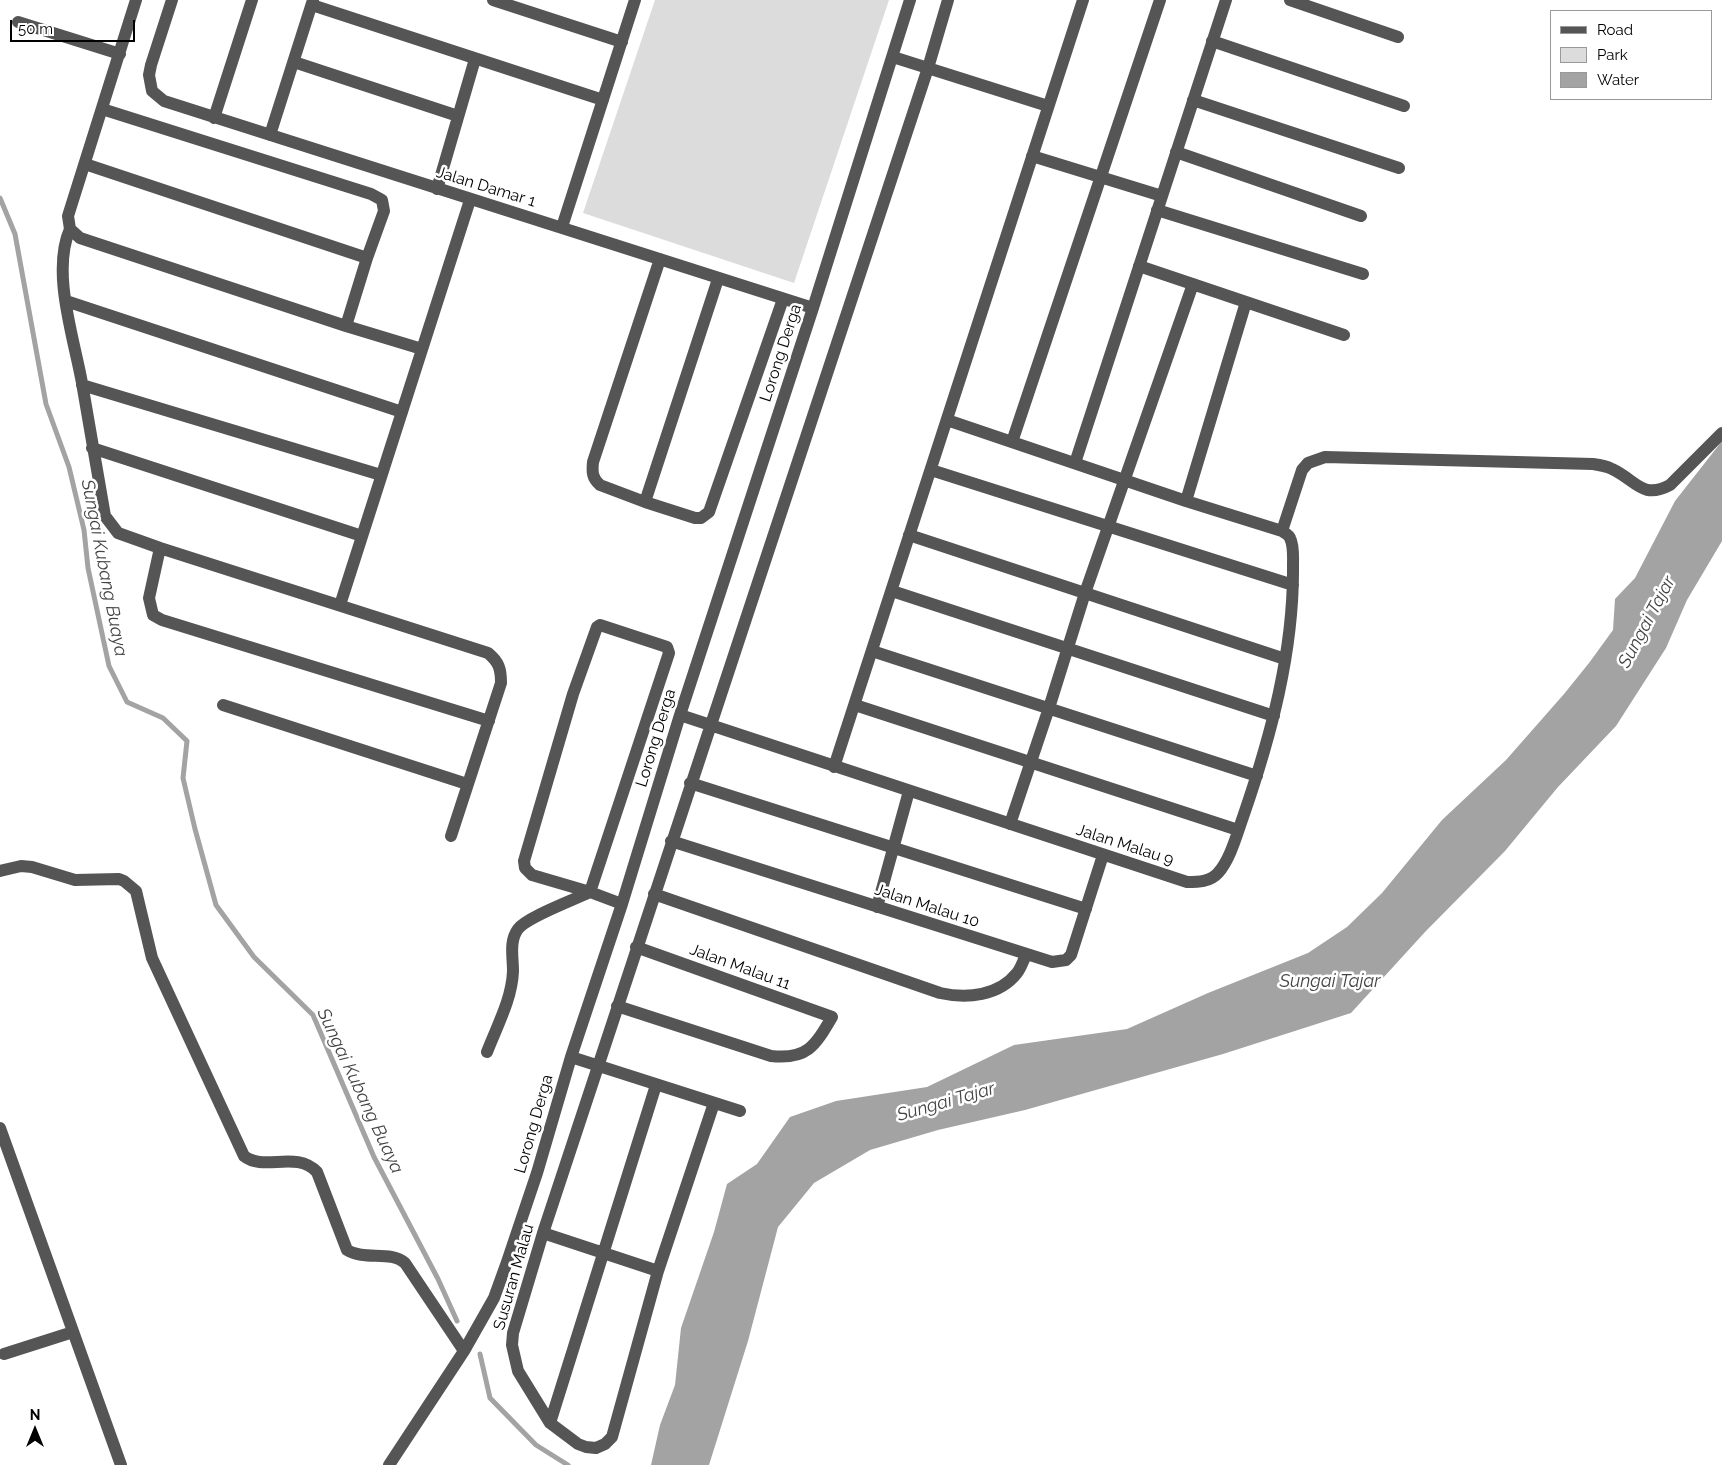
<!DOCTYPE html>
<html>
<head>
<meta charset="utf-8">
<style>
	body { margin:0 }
	#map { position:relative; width:1722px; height:1465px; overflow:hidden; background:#fff; font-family:Raleway,sans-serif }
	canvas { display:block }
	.legend { position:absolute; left:1550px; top:10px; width:162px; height:90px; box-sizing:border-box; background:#fff; border:1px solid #999; margin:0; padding:6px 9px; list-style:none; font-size:15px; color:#000 }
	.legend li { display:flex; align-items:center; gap:10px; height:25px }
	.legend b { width:25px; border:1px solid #999 }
	.north { position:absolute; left:10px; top:1405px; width:50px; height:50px; -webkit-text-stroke:4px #fff; paint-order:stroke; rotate:0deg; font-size:14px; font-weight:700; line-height:20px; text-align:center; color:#000 }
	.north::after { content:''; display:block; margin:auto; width:18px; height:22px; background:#000; clip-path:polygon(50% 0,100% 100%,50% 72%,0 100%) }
	.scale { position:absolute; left:10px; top:20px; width:125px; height:22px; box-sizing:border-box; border:2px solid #000; border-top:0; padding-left:6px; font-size:15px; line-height:18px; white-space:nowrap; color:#000; -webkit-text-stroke:4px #fff; paint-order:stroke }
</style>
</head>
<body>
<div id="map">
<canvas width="1722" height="1465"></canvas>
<ul class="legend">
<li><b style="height:6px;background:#555"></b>Road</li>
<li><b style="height:14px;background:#dcdcdc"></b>Park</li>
<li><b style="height:14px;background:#a3a3a3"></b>Water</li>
</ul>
<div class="north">N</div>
<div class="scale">50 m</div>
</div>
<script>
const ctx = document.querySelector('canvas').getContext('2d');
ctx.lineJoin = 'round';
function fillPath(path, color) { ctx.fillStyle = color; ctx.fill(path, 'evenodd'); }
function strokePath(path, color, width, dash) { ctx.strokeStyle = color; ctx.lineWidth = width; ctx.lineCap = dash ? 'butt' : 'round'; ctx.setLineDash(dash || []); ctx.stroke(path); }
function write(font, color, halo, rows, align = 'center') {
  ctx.font = font + ' Raleway,sans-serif'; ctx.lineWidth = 5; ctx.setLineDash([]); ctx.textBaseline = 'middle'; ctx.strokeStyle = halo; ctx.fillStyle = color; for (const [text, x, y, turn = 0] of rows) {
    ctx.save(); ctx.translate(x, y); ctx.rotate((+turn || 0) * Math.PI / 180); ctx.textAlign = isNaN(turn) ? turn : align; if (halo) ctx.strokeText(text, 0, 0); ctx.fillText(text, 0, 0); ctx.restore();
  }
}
const green = new Path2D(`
	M 655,0 L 889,0 L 794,283 L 583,213 Z`);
const water = new Path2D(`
	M 1722,441 L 1722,541 L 1687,600 L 1666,648 L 1616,726 L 1558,787 L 1505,851 L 1425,932 L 1351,1013 L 1223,1054 L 1025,1110 L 938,1130 L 870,1150 L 814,1183 L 778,1227 L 748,1341 L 709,1465 L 651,1465 L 660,1425 L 675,1385 L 681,1328 L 714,1232 L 727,1184 L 757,1164 L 790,1117 L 836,1101 L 927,1087 L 1014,1045 L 1127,1029 L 1208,993 L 1308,953 L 1347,927 L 1382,893 L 1442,820 L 1506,760 L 1564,694 L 1589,663 L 1613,630 L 1615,599 L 1635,578 L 1675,501 Z`);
const stream = new Path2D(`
	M 0,198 L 15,234 L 46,404 L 69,467 L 84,530 L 88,568 L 109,666 L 127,702 L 163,718 L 187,741 L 183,778 L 195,829 L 216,905 L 254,957 L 313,1015 L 374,1157 L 438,1279 L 457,1321
	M 480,1354 L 490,1398 L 536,1445 L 568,1465`);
const minor = new Path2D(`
	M 136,0 L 68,216 L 70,229 L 80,238 L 346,326 L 422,349
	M 172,0 L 151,65 L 149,75 L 152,91 L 164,101 L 813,308
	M 493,0 L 622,42
	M 1290,0 L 1398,37
	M 312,5 L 603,100
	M 18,22 L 120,54
	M 1212,41 L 1404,106
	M 893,57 L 1048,106
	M 294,62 L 458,116
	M 1193,100 L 1399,168
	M 102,109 L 371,194 L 382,200 L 384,211 L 367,258 L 346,326
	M 214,118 L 252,0
	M 270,135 L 313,0
	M 1176,152 L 1361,216
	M 1032,156 L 1162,196
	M 85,164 L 367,258
	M 437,189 L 475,59
	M 1157,210 L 1363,274
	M 562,227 L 635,0
	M 70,229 C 51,272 74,338 82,383 C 90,427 97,472 105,516 L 118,533 L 160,548 L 488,653 C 499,662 501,669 501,683 L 451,836
	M 660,259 L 593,462 C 592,472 592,478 600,485 L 645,502 L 695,518 L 701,518 L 709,512 L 783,299
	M 1139,266 L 1344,335
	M 66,301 L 402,412
	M 82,385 L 381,475
	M 1012,442 L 1160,0
	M 92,448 L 362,536
	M 1075,463 L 1226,0
	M 931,470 L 1293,585
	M 1186,501 L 1246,302
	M 645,502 L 718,279
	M 1282,531 L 1302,470 L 1308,463 L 1325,457 L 1593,464 C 1600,465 1606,466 1612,469 C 1636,480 1642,500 1670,485 L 1722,433
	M 909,535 L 1285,659
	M 160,548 L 149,598 L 153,615 L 162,620 L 489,721
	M 892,591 L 1274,716
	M 340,605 L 470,200
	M 872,651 L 1257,776
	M 223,705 L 467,784
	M 855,705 L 1238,830
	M 680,715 L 1187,882 C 1198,882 1210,882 1218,873 C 1230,860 1237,834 1243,817 C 1271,736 1294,651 1293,565 C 1293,557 1294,546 1290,538 C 1289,535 1285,533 1282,531 L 1186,501 L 947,420
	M 834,767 L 1083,0
	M 690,783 L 1086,909
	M 1010,824 L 1049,708 L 1085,593 L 1193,284
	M 671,841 L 1052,962 L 1066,960 L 1071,955 L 1103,855
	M 0,871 L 21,866 L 32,867 L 75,880 L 119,879 L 124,881 L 136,891 L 152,958 L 244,1156 C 264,1172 296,1150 317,1172 L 347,1250 C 365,1261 390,1250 405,1263 L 464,1351
	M 654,894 L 940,993 C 967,999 999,996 1017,973 C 1021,968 1023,961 1026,955
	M 877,907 L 909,791
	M 617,1006 L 771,1056 C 807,1060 815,1046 832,1017 L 636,947
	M 487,1052 C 497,1026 512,999 513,971 C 513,957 509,941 518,929 C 527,917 574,900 590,892 L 669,653 L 667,647 L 600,625 L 597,627 L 573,694 L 524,861 L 525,868 L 532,875 L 590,892 L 622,904
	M 571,1057 L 740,1111
	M 714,1103 L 658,1271 L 612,1437 L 605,1444 L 596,1448 L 586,1447 L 578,1444 L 550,1423 L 518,1371 L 512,1345 L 513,1333 L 543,1233 L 928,68 L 948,0
	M 0,1128 L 121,1465
	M 543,1233 L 658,1271
	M 4,1354 L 73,1332
	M 550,1423 L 656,1085
	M 389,1465 L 464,1351 L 494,1298 L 507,1262 L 537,1173 L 571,1057 L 622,904 L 680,715 L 813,308 L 910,0`);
const streetNames = [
	["Jalan Damar 1",486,187,17],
	["Lorong Derga",781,353,-72],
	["Lorong Derga",656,738,-73],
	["Jalan Malau 9",1125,845,18],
	["Jalan Malau 10",927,906,18],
	["Jalan Malau 11",740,967,20],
	["Lorong Derga",534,1124,-74],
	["Susuran Malau",514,1277,-74]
];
const waterNames = [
	["Sungai Kubang Buaya",104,568,79],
	["Sungai Tajar",1647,622,-62],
	["Sungai Tajar",1330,982],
	["Sungai Kubang Buaya",360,1091,65],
	["Sungai Tajar",946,1102,-16]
];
fillPath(green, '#dcdcdc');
fillPath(water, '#a3a3a3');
strokePath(stream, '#a3a3a3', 5);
strokePath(minor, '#555', 12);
write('16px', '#000', '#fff', streetNames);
write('italic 18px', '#444', '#fff', waterNames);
</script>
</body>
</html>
